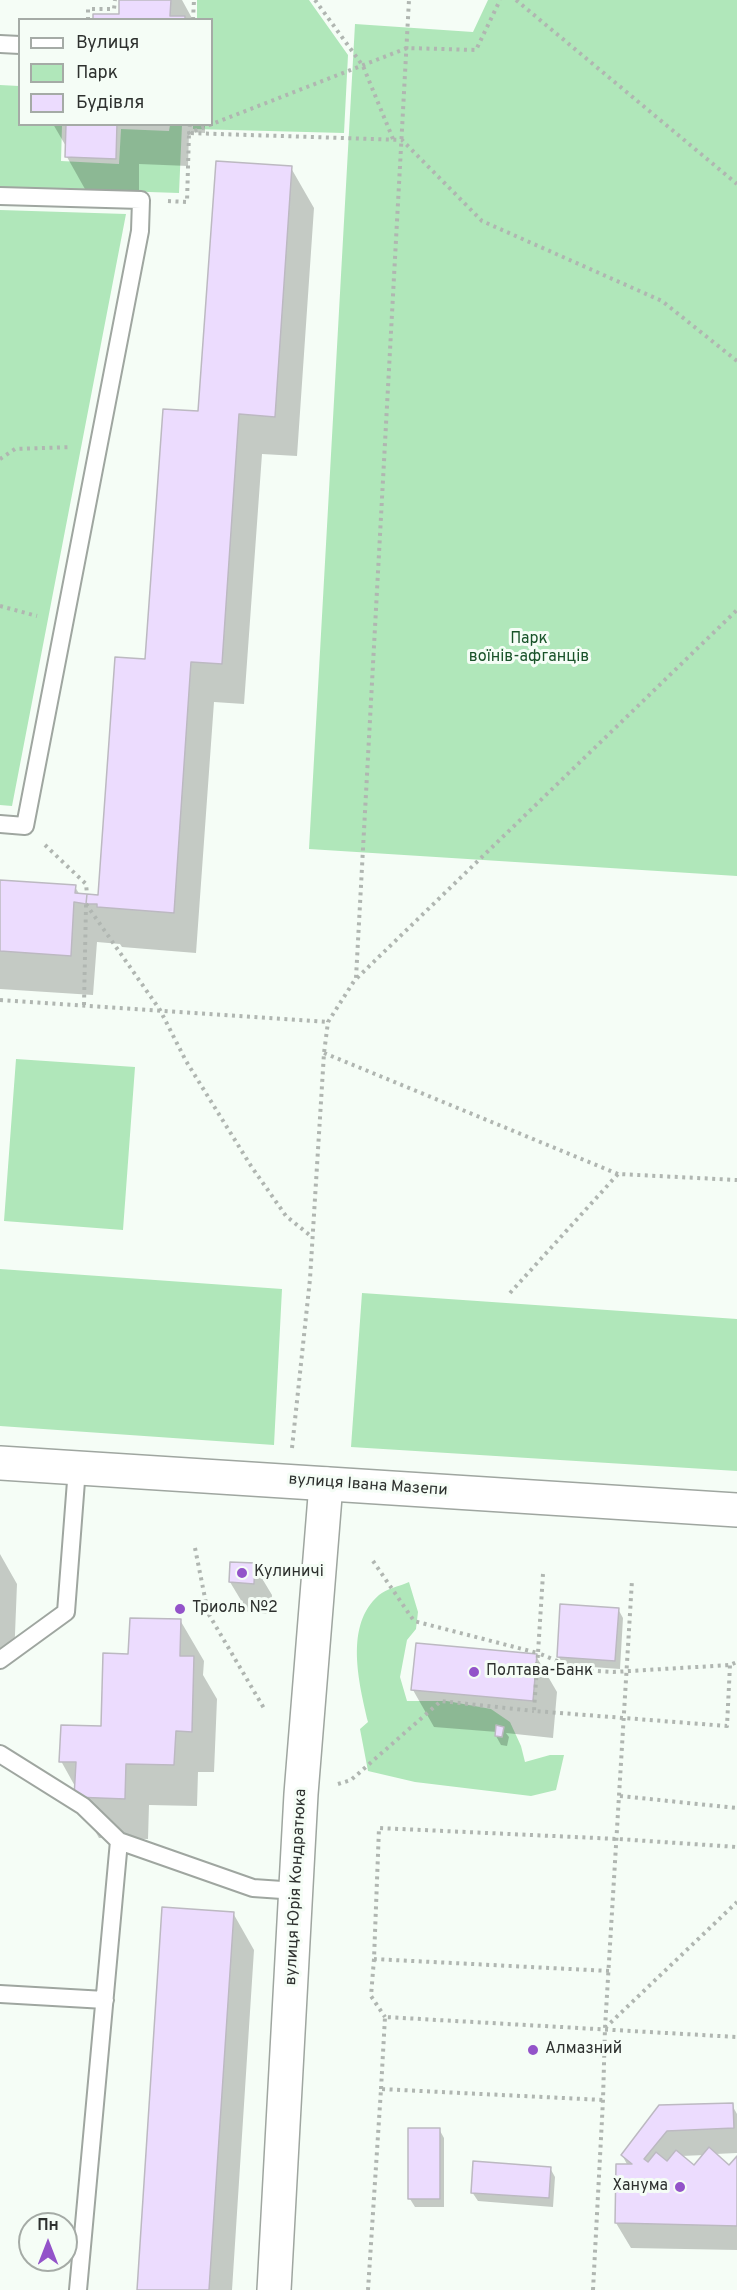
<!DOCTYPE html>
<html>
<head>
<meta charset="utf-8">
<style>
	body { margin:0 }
	#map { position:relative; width:737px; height:2290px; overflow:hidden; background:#f5fdf6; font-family:Overpass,sans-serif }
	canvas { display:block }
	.legend { position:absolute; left:18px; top:18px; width:195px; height:108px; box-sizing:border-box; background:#f5fdf6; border:2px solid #a5aba6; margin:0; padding:8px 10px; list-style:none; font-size:18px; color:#2e312f }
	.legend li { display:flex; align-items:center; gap:12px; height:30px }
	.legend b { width:30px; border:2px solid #a5aba6 }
	.north { position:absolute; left:18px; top:2212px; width:60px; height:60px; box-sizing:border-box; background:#f5fdf6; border:2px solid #a5aba6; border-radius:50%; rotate:0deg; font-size:16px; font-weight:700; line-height:24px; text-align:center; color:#2e312f }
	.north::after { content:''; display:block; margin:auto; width:21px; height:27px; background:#9353c9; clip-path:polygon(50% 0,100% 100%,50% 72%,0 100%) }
</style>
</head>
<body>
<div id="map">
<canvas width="737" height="2290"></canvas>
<ul class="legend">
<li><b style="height:8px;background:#fff"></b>Вулиця</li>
<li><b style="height:16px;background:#b0e7ba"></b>Парк</li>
<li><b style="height:16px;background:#ecdcfe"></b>Будівля</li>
</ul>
<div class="north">Пн</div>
</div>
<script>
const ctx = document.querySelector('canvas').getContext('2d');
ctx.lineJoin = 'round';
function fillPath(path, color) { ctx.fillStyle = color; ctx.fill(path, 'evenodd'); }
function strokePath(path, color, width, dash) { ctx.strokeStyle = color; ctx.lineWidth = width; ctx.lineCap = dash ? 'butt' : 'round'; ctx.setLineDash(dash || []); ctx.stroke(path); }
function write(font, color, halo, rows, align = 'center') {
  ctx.font = font + ' Overpass,sans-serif'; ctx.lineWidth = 6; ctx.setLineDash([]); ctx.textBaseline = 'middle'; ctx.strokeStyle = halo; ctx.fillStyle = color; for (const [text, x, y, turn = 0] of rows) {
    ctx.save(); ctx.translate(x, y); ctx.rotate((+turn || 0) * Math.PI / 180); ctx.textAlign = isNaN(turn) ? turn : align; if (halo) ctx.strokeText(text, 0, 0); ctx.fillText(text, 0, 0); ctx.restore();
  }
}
const green = new Path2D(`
	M 197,0 L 309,0 L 348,55 L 344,133 L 193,129 L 193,125 L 212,124 L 212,20 L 197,19 Z
	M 488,0 L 737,0 L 737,876 L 309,849 L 355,24 L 473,32 Z
	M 0,85 L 19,86 L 20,124 L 62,126 L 61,161 L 119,164 L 121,129 L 169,131 L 170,125 L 182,125 L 179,193 L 0,187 Z
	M 0,210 L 126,214 L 12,806 L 0,805 Z
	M 16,1059 L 135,1067 L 123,1230 L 4,1221 Z
	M 0,1269 L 282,1289 L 274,1445 L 0,1426 Z
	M 362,1293 L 737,1319 L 737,1471 L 351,1447 Z
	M 409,1582 L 418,1612 L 416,1629 L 407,1640 L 400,1677 L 407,1701 L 447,1701 L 491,1709 L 510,1722 L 521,1746 L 525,1762 L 550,1755 L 564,1755 L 556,1790 L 531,1796 L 415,1782 L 368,1771 L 360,1729 L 368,1722 C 359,1683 344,1625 379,1595 C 386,1589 400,1586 409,1582 Z`);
const shadow = new Path2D(`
	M 121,0 L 182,0 L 193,20 L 95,20 L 121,16 Z
	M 53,124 L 205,124 L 205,133 L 189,132 L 188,166 L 139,164 L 139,200 L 90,198 L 67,157 L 67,148 Z
	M 291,168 L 314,208 L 297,456 L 262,454 L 244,704 L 214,702 L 196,953 L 122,947 L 120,944 L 97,942 L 93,995 L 0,989 L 0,881 L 75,887 L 80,895 L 99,897 L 147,660 L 200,413 Z
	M 0,1554 L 17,1584 L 14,1659 L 0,1659 Z
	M 254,1565 L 272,1595 L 271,1614 L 248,1612 L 230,1582 Z
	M 618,1609 L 623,1618 L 620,1669 L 564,1665 L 558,1656 Z
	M 180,1620 L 204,1661 L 203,1675 L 217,1699 L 214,1772 L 198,1772 L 197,1806 L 149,1805 L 148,1839 L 99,1838 L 76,1797 L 76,1788 L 61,1761 L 102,1728 L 130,1655 Z
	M 536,1656 L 557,1692 L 553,1738 L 506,1733 L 509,1737 L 507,1746 L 501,1745 L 496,1736 L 497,1732 L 434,1727 L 413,1690 Z
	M 233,1913 L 254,1950 L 232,2290 L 138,2290 Z
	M 732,2105 L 737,2114 L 737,2153 L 715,2154 L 730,2167 L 737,2158 L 737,2250 L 631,2248 L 616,2223 L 628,2166 L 622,2155 L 660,2107 ZM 705,2155 L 695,2167 L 681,2156 Z
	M 439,2129 L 444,2138 L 444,2207 L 415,2207 L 410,2199 Z
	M 550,2168 L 555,2177 L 553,2207 L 478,2201 L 472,2192 Z`);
const building = new Path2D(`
	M 119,0 L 171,0 L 170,16 L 185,16 L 185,20 L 93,20 L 93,14 L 119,14 Z
	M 66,124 L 117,124 L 116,159 L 65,157 Z
	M 216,161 L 292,166 L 275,417 L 239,414 L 222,664 L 191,662 L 174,913 L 97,907 L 97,904 L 86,904 L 87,894 L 98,895 L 115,657 L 145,659 L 163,409 L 198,411 Z
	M 0,880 L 76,885 L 75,893 L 87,894 L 86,904 L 74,902 L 71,956 L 0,951 Z
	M 230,1562 L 255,1563 L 254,1584 L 229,1582 Z
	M 560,1604 L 619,1608 L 615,1661 L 557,1657 Z
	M 130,1618 L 181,1619 L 180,1656 L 194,1656 L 192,1732 L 176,1731 L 174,1765 L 126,1764 L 125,1799 L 74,1797 L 76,1762 L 59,1762 L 61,1725 L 101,1726 L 103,1653 L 128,1654 Z
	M 416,1643 L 537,1654 L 533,1701 L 411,1690 Z
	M 496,1725 L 504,1727 L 502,1737 L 495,1736 Z
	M 162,1907 L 234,1912 L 209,2290 L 137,2290 Z
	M 733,2103 L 734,2128 L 667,2131 L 644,2159 L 648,2162 L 656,2152 L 667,2161 L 676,2150 L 694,2165 L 709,2147 L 729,2165 L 737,2156 L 737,2226 L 615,2223 L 616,2164 L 632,2164 L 621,2155 L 659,2105 Z
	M 408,2128 L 440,2128 L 440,2199 L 408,2199 Z
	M 473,2161 L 551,2167 L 549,2198 L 471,2193 Z`);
const path = new Path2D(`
	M 315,0 L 363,66 L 393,139
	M 516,0 L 737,184
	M 88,20 L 88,9 L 114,9 L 115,0
	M 193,20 L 194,0
	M 190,124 L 189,133 L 407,48 L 476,50 L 500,0
	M 168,201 L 187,202 L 189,133 L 402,140 L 482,221 L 662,301 L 737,361
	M 0,459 L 15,449 L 71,447
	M 0,606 L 37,616
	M 45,845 L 86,884 L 87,894
	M 86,904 L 160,1010 L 186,1061 L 251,1166 L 286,1216 L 312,1237
	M 357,978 L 737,610
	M 0,1000 L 328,1022
	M 84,1005 L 86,904
	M 324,1053 L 618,1174
	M 510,1293 L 618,1174 L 737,1180
	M 292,1448 L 310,1279 L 324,1053 L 328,1022 L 356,978 L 409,0
	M 195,1548 L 208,1613 L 265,1710
	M 373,1561 L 414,1621 L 538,1653 L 534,1711 L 727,1726 L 730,1665
	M 543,1574 L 538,1653 L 579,1670 L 613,1672 L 730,1665 L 737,1662
	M 338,1784 L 351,1780 L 441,1701 L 534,1711
	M 620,1796 L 737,1808
	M 374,1959 L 371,1996 L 385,2017
	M 609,1971 L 374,1959 L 379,1828 L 618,1839 L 737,1847
	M 605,2028 L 737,1902
	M 381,2089 L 385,2017 L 737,2037
	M 368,2290 L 381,2089 L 603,2100
	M 593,2290 L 603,2100 L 605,2028 L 632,1580`);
const service = new Path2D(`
	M 0,44 L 20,45
	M 0,196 L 141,200 L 140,231 L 25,826 L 0,824
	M 0,1660 L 66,1612 L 77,1468
	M 0,1754 L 83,1806 L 119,1841 L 78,2290
	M 119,1841 L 253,1888 L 297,1891
	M 0,1994 L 105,2000`);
const minor = new Path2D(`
	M 274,2290 L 301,1794 L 326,1484`);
const secondary = new Path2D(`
	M 0,1463 L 737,1510`);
const markers = [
	[242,1573,6,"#9353c9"],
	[180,1609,6,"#9353c9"],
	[474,1672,6,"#9353c9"],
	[533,2050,6,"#9353c9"],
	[680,2187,6,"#9353c9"]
];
const parkNames = [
	["Парк",529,640],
	["воїнів-афганців",529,658]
];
const streetNames = [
	["вулиця Івана Мазепи",368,1486,4],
	["вулиця Юрія Кондратюка",297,1887,-87]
];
const poiNames = [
	["Кулиничі",254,1573],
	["Триоль №2",192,1609],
	["Полтава-Банк",486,1672],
	["Алмазний",545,2050],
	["Ханума",668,2187,"right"]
];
fillPath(green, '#b0e7ba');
fillPath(shadow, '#0003');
fillPath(building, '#ecdcfe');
strokePath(building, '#bcb9c1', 1.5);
strokePath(service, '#9fa6a0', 20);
strokePath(minor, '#9fa6a0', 36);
strokePath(secondary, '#9fa6a0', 36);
strokePath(path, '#b0b6b1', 4, [3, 4.5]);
strokePath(service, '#fff', 16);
strokePath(minor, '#fff', 33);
strokePath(secondary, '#fff', 33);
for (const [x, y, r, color] of markers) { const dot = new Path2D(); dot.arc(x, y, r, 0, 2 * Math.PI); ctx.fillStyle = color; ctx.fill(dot); strokePath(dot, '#f5fdf6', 2); }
write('16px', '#195329', '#f5fdf6', parkNames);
write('16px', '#2e312f', '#f5fdf6', streetNames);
write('16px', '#2e312f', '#f5fdf6', poiNames, 'left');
</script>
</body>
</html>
